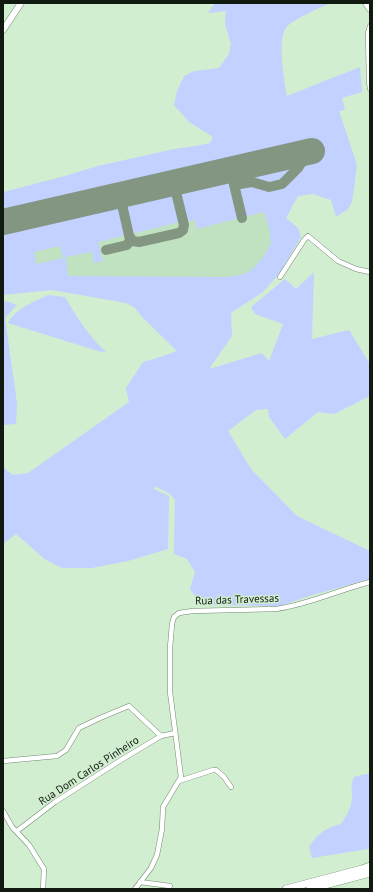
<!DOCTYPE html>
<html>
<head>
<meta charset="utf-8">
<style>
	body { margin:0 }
	#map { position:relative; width:373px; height:892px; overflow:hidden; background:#d2eed1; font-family:"PT Sans",sans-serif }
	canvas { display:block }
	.frame { position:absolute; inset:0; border:4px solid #111a11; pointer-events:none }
</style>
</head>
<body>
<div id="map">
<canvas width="373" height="892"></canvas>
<div class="frame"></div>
</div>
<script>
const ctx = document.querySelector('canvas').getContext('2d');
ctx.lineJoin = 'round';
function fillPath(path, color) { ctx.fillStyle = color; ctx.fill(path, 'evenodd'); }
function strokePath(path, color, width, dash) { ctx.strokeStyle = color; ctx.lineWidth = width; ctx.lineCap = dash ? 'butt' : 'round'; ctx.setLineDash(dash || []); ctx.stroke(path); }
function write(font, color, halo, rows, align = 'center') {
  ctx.font = font + ' "PT Sans",sans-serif'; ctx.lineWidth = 3; ctx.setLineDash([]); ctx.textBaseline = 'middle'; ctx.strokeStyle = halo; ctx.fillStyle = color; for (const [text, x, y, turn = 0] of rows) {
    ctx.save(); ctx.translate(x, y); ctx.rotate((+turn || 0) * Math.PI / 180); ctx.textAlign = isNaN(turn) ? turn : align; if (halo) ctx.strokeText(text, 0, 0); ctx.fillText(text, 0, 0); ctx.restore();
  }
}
const built = new Path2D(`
	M 324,133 L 306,185 L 272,219 L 299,230 L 300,235 L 257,278 L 3,280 L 3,203 Z`);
const green = new Path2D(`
	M 215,3 L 330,3 C 320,8 291,20 286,28 C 277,41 284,80 287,96 L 360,67 L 362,92 L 342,98 L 345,110 L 339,111 L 357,165 L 352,202 L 348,209 L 336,217 L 331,200 L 313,194 L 298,196 L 286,218 L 298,228 L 301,237 L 279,274 L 263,292 L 231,313 L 232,336 L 209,369 L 262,353 L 269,361 L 283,324 L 255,314 L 251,307 L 285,279 L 296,289 L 314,272 L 312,339 L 349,330 L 370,364 L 370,396 L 334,414 L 318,412 L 285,439 L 269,417 L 268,409 L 256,410 L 228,431 L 251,469 L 297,516 L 370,551 L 370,579 L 316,594 L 279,606 L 201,605 L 190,589 L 195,572 L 187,559 L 174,554 L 175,500 L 170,494 L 155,486 L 154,489 L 169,496 L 168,549 L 128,561 L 92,568 L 62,568 L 46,560 L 16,534 L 3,544 L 3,465 L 6,470 L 13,475 L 28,473 L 129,402 L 126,388 L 143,362 L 157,358 L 177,351 L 143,318 L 134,307 L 126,303 L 52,290 L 3,295 L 3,229 L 116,203 L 119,206 L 126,235 L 98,242 L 103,261 L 94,263 L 92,252 L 66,257 L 68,276 L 228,277 C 235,276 242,275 248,272 C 257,267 266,253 271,244 L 269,227 L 264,212 L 244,217 L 238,188 L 251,185 L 269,190 L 283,186 L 305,164 L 314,158 L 310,144 L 3,216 L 3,192 L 65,176 L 98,166 L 174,149 L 195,146 L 210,143 L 213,137 L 189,122 L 174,105 L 177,91 L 184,76 L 194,71 L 219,68 L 229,54 L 231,44 L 225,24 L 226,11 L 208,13 ZM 60,246 L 63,258 L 36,264 L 34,252 Z
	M 288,164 L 292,165 L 292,170 L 281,182 L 269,185 L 252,180 L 238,182 L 236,181 L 235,178 L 237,175 Z
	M 225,178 L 230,182 L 239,218 L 197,229 L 195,220 L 188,221 L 186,220 L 179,190 L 181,188 Z
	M 170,191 L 173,192 L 180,222 L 135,233 L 132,232 L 125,204 L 126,201 Z
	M 48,295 L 65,297 C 77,317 88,336 106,352 L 98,351 L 8,323 C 16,308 34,302 48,295 Z
	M 3,300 L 17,305 L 5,318 L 17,403 L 16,424 L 3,425 Z
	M 370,773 L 369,809 L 370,810 L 370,850 L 368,849 L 312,858 L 309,847 C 317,834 327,827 341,824 C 347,815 352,807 352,796 C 352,787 350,786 354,777 Z`);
const taxiway = new Path2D(`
	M 224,171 L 229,173 L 232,176 L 242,218
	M 234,185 L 252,182 L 269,187 L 282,184 L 298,168 L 308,152
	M 130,237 L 133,241 L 139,242 L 179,233 L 183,230 L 184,225 L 175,188 L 174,185 L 169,184
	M 106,250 L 127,245 L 130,240 L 121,200 L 119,197 L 115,197`);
const runway = new Path2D(`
	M 3,222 L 312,151`);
const street = new Path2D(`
	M 370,26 L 368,33 L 369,81 L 370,89
	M 280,277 L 304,240 L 308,236 L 338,261 L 356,269 L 370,272
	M 3,761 L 57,756 L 66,750 L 79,728 L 100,718 L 129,706 L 161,736
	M 179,781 L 213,770 L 216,770 L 224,777 L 231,787
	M 3,811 L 12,827 L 29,845 L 44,869 L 43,889
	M 17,831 L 55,802 L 121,760 L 161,736 L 175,733
	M 140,882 L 170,886
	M 135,889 L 151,868 L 157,855 L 162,829 L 163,807 L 181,777 L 170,692 L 170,648 L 172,624 L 174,617 L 179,613 L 192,611 L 276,609 C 308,605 338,590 370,582`);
const secondary = new Path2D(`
	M 366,3 L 370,9
	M 3,30 L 21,3`);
const primary = new Path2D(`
	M 286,889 L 362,869 L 370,866
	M 310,889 L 370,873`);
const streetNames = [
	["Rua das Travessas",237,600,-2],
	["Rua Dom Carlos Pinheiro",89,771,-33]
];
fillPath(built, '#c1e2c0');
fillPath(green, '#c2d1ff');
strokePath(taxiway, '#829682', 10);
strokePath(runway, '#829682', 26);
strokePath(street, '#718970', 5.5);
strokePath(secondary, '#718970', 7);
strokePath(primary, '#718970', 8);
strokePath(street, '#fff', 4.5);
strokePath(secondary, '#fff', 6);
strokePath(primary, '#fff', 7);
write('11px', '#111a11', '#d2eed1', streetNames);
</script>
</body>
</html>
